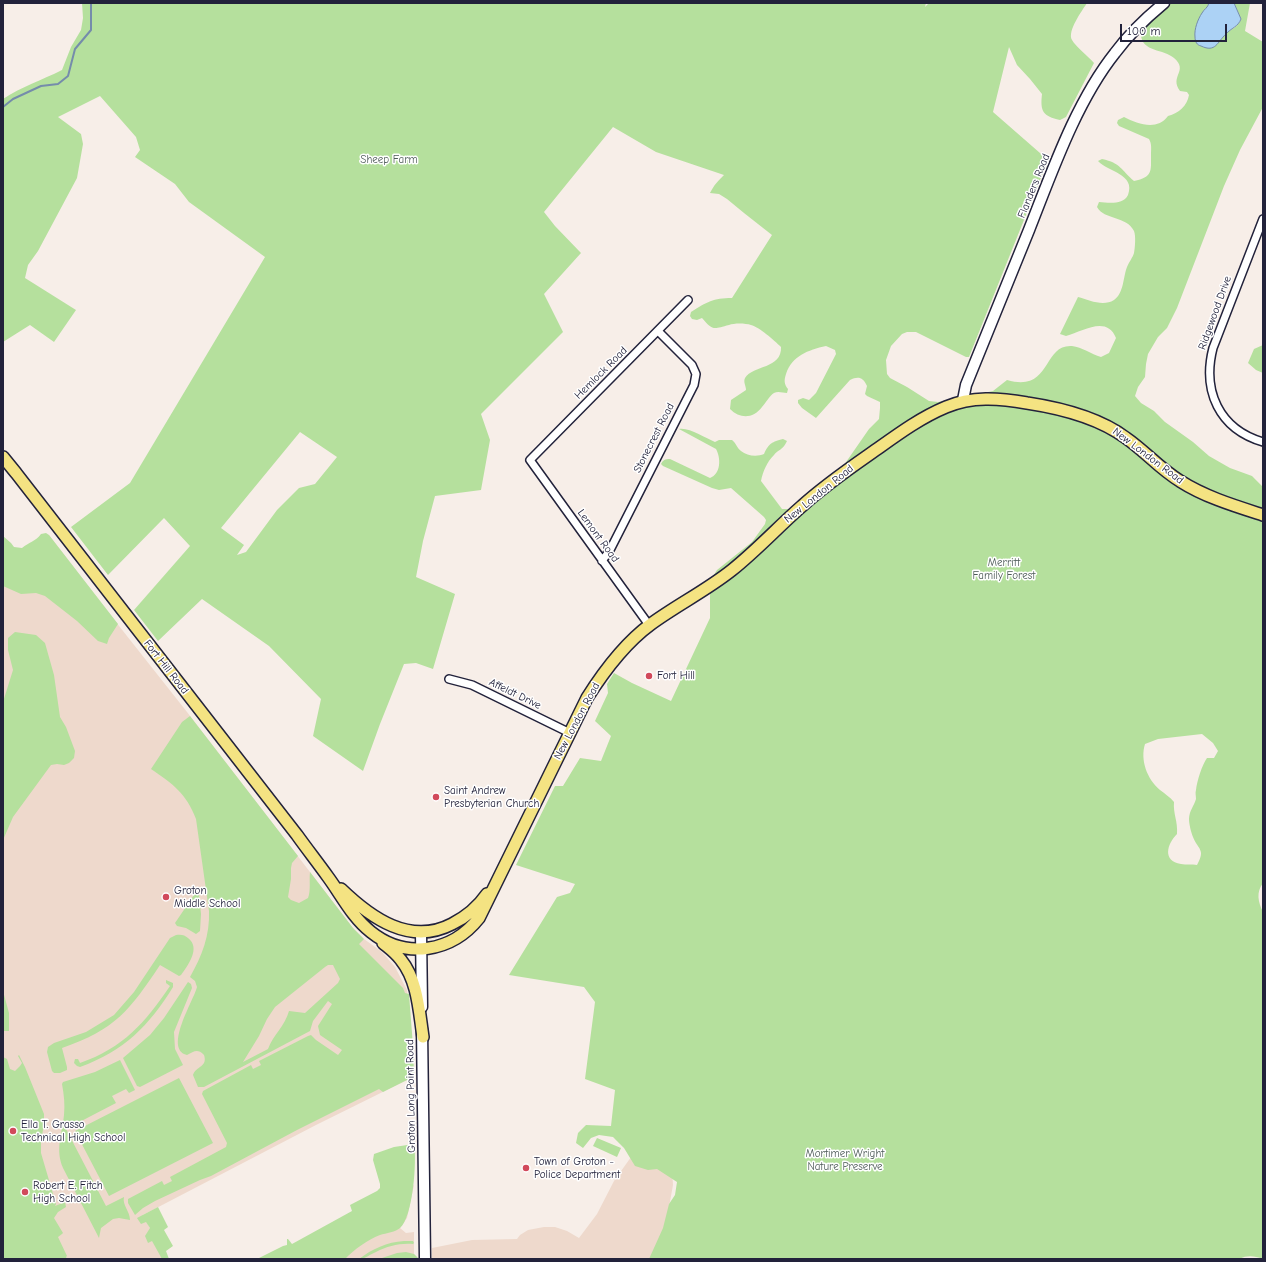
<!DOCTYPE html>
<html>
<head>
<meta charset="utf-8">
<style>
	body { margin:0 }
	#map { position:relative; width:1266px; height:1262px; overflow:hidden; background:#f7eee8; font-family:"Comic Neue",sans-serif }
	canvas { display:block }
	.frame { position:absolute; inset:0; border:4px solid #22223b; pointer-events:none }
	.scale { position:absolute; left:1120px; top:24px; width:107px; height:18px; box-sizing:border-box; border:2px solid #22223b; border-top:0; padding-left:5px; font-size:12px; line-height:14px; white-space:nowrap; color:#22223b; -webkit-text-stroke:3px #fff; paint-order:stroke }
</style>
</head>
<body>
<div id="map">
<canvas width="1266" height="1262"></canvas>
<div class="frame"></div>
<div class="scale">100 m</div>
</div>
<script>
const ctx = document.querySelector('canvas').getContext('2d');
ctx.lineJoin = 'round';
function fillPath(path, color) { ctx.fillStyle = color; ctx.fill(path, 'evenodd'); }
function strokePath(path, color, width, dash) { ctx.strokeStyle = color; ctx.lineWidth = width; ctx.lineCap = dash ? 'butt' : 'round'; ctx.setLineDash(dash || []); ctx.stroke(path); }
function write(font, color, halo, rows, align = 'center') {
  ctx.font = font + ' "Comic Neue",sans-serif'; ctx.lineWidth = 3; ctx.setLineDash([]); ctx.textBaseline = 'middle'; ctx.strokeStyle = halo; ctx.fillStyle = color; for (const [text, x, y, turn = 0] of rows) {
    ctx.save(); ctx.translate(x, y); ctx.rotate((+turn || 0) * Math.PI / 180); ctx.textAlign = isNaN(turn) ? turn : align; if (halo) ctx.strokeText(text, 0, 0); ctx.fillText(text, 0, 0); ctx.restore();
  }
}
const built = new Path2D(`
	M 49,535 L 108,612 L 187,712 L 353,928 L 364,939 L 382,952 L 395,967 L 407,990 L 413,1077 L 316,1125 L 143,1215 L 167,1259 L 3,1259 L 3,571 Z
	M 641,1143 L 672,1170 L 673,1185 L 669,1207 L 685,1259 L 432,1259 L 432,1248 L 472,1240 L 517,1239 L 520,1235 L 528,1230 L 544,1227 L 555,1227 L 567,1231 L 579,1238 L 597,1214 L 614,1181 Z
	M 414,1185 L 407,1218 L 400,1228 L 406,1233 L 414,1232 L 414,1254 L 419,1259 L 295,1259 Z`);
const green = new Path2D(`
	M 82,3 L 926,3 L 925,7 L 929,3 L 1087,3 C 1082,11 1067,31 1072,40 C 1076,47 1088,56 1094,63 L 1066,117 L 1060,120 C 1043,116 1040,112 1042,94 L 1030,79 L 1017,65 L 1009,47 L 993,112 L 1048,160 L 969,357 L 966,357 L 916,332 L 907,332 L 902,334 L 891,346 L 886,360 L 887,374 L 890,378 L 907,387 L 929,401 L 938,402 L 993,391 L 1007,380 C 1052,393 1042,344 1072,346 C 1082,347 1091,354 1101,357 L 1109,353 L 1116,338 C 1107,315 1083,331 1066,336 L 1060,334 L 1078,297 C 1089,300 1103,307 1114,300 C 1124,293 1123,277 1127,267 C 1129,262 1133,257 1134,253 C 1135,248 1136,236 1134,231 C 1127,216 1104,220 1097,207 L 1099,202 C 1109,203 1123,205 1128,195 C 1136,174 1108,172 1098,161 L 1102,159 C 1121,163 1121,170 1134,181 C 1153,177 1151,171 1151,155 C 1151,149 1152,144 1149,139 L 1119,126 L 1117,123 L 1118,120 L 1124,117 C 1138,124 1157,131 1168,116 C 1179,113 1187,106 1189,95 L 1187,92 L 1180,91 C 1169,76 1189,71 1174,58 C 1164,49 1142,52 1141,35 L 1156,3 L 1209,3 L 1208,6 L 1204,11 L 1222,38 C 1228,28 1236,31 1241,19 L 1234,3 L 1250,3 L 1245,31 L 1263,42 L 1263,107 L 1240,150 L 1224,186 L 1177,308 L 1167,328 L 1158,337 L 1148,354 L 1146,364 L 1145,377 L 1138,387 L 1135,396 L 1141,403 L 1154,411 L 1165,422 L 1193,442 L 1209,456 L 1230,468 L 1252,476 L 1263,487 L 1263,883 C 1256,892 1258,902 1263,912 L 1263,1259 C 1254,1256 1248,1255 1239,1259 L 649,1259 L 663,1228 L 669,1204 L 675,1195 L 677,1182 L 657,1169 L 648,1170 L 635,1166 L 624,1148 L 613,1137 L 599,1135 L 591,1138 L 583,1148 L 576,1143 L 578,1133 L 586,1125 L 611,1126 L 615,1090 L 585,1079 L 595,1002 L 584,987 L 509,975 L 557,897 L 570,893 L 575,884 L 516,865 L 555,786 L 563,786 L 580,758 L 601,761 L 611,736 L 595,721 L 608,693 L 607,684 L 614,673 L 632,683 L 671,701 L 710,618 L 710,581 L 717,570 L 752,542 L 765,524 L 766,520 L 764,517 L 731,488 L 719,490 L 712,488 L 663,466 L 661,464 C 663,460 665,459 670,459 L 710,478 C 721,474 721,458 716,449 L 679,429 C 689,427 705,438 715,442 L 719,440 L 732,440 C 736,443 737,448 741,451 C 747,456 757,457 764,454 C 769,443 772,442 783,439 L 787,441 C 782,451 780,448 774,455 C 767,462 763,471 761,481 L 782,509 L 791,509 L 844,465 L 869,429 L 879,419 L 880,408 L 880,402 L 867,396 L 865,394 L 867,386 C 863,377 858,376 850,380 L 816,418 L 802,408 L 798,403 L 798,400 L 803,398 L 809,400 L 816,393 L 836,354 L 835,350 L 826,346 C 808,350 792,356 786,374 C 784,380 784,384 788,389 L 787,393 C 783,393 778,391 774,393 C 769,396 766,403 762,407 C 753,419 740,419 730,409 L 731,400 L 746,390 C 746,386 743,382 745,378 C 753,365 782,369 781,347 C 774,340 759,327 751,325 C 745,323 734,323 729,325 C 713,329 713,331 702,318 L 697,320 L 692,319 L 690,316 L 691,312 C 707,302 713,298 732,298 L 772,235 L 744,213 L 727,199 L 719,194 L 710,193 C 714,185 718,181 724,175 L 656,152 L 613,127 L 544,212 L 555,226 L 581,253 L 544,294 L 563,332 L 481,414 L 490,440 L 481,490 L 435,496 L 423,541 L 416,577 L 455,594 L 433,669 L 416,663 L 404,664 L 380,724 L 363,771 L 313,736 L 321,699 L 269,646 L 202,599 L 158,641 L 134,610 L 190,546 L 164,518 L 108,575 L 71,527 L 130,483 L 265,257 L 189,202 L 175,184 L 135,157 L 140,150 L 136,137 L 100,96 L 58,117 L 81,134 L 83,144 L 77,178 L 38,251 L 28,265 L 25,278 L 76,310 L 54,342 L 30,325 L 3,342 L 3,99 C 21,87 42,80 62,70 L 71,47 L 81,30 L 83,18 ZM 300,432 L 337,457 L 315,484 L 299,488 L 277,510 L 246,552 L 237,555 L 244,545 L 221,528 ZM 1202,734 L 1213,743 L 1218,751 L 1214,758 L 1207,758 C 1202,765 1197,781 1196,790 C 1195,793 1196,796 1196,799 C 1194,806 1189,811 1189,819 C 1189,824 1191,832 1193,837 C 1198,850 1206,849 1197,865 C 1192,864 1186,865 1181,864 C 1162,861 1167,844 1177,834 C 1178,821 1173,814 1174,802 C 1170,797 1165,794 1160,790 C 1147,779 1140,760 1145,744 L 1158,739 Z
	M 1263,345 L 1263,373 L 1256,370 L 1248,363 L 1254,349 Z
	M 46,533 L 49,535 L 118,624 L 109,638 L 107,644 L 98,641 L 77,621 L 45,596 L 36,593 L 21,594 L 3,586 L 3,536 L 11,543 L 14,547 L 22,548 C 29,542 35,542 41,534 Z
	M 15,632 L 36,635 L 45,643 L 54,675 L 60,717 L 66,727 L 75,751 L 74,758 L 69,763 L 64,765 L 57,764 L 51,765 L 13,817 L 3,840 L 3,702 L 13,670 L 8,650 L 8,638 Z
	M 190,716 L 298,856 L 292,863 L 291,868 L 291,879 L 288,897 L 291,900 L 299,903 L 308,898 C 311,890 309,880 310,872 L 353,928 L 364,939 L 359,944 L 403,988 L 405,993 L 409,994 L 413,1046 L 414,1075 L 413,1077 L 383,1092 L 379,1089 L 297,1130 L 211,1176 L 200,1180 L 155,1201 L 143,1208 L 135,1215 L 128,1203 L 128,1199 L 162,1181 L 164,1185 L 172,1181 L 170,1177 L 226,1147 L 227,1143 L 202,1094 L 203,1091 L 251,1065 L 253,1069 L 261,1065 L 259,1061 L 308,1036 L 311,1035 L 316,1040 L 338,1055 L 342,1050 L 320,1035 L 318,1026 L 332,1004 L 328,1001 L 313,1021 L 310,1031 L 204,1087 L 198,1087 L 193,1075 C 196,1066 208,1067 204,1055 C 197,1048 194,1052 187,1055 C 163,1049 194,1000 197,987 L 195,981 L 190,977 C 202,956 210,935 209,911 L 196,819 C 186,793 173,784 151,769 L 182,722 ZM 328,965 L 333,965 L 340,979 L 338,983 L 305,1013 L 289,1011 C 285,1026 273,1035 268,1049 L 243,1062 L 259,1036 L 267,1019 L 275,1007 L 325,967 Z
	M 197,893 L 199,895 L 201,914 L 200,931 L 196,934 L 186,928 L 177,926 L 175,923 L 194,895 Z
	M 176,935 C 181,934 185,935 188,938 C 201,948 188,965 181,975 L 179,976 L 160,965 C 130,1010 115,1030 62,1048 L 67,1067 L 67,1070 L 60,1073 L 54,1073 L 52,1071 L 47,1052 L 48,1047 L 54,1043 L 86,1032 L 114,1015 L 134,992 L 170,938 Z
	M 166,980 L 173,983 L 173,987 C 149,1026 124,1051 80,1067 L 77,1066 L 74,1063 L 75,1059 L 78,1059 L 80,1063 C 123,1048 145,1023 170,986 L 166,983 Z
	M 188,982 L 191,984 L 192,988 L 174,1032 L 175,1049 L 183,1065 L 140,1087 L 137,1086 L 123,1058 L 150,1035 L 164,1018 Z
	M 3,991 L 9,1013 L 9,1031 L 4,1031 L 3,1027 Z
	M 19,1055 L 25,1067 L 44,1114 L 44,1125 L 41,1140 L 41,1153 L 56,1204 L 55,1206 L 65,1202 L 66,1207 L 58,1212 L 54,1218 L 63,1233 L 62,1234 L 58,1237 L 67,1256 L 66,1257 L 67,1259 L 3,1259 L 3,1057 L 7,1059 L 10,1069 L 15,1071 L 20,1066 L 22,1063 L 18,1056 Z
	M 120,1060 L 135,1090 L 129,1093 L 126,1089 L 112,1096 L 116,1103 L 66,1129 L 106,1206 L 124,1197 C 122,1205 130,1211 130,1220 L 119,1218 L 113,1219 L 101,1228 L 99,1238 L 63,1168 C 55,1149 62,1134 64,1115 C 65,1104 64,1095 62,1084 L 63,1082 L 95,1072 Z
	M 179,1078 L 213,1143 L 109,1196 L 75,1131 Z
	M 597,1138 L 621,1148 L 617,1157 L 593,1146 Z
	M 414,1144 C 417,1161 413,1217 400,1228 C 396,1232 386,1233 380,1235 C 367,1240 355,1249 345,1259 L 257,1259 L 283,1246 L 287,1245 L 287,1239 L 288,1239 L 292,1244 L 352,1211 L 350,1205 L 377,1191 L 380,1188 L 380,1184 L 373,1160 L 374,1154 L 394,1147 Z
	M 158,1207 L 168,1227 L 164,1230 L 173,1246 L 166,1251 L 169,1259 L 162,1259 L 152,1241 L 148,1243 L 145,1236 L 150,1228 L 146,1222 L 141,1224 L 137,1218 Z
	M 404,1241 L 413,1241 L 414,1243 L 413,1244 C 399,1243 388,1246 376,1252 C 370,1254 366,1259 359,1259 C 372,1249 387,1242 404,1241 Z
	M 406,1252 L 414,1254 L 419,1259 L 379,1259 L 397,1253 Z`);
const water = new Path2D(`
	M 1209,3 L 1234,3 L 1241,19 C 1238,27 1231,28 1226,34 C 1217,42 1216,53 1201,46 C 1197,45 1195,42 1195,37 C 1194,29 1198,19 1202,13 C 1204,9 1208,8 1209,3 Z`);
const stream = new Path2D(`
	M 3,107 L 13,99 L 41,86 L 58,84 L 68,76 L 75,49 L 91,30 L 91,3`);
const street = new Path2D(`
	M 1263,219 L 1213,348 C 1202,391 1219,429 1263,442
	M 602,561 L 610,550 L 694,385 L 696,374 L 692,365 L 658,331
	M 649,625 L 530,460 L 688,300
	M 449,679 L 472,685 L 570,733`);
const secondary = new Path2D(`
	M 963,400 L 966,385 C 987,333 1008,282 1029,230 C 1052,172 1076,102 1115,53 C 1129,34 1146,18 1164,3
	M 421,933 L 422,1007
	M 422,1029 L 425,1259`);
const primary = new Path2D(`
	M 3,457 L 16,473 L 297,835 C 307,849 318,863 328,877 C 342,896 352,917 371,932 C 406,960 452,952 479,918 L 587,698 C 604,671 625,643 651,624 C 677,605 707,590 732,570 C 757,550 778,527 802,506 C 826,484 853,466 880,447 C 901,432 922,417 946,407 C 972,396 999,398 1027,403 C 1060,408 1098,417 1126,438 C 1145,451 1160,469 1180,481 C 1205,497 1235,506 1263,515
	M 341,889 C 371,918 410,946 452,924 C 466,917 478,907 487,894
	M 383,943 C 389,948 396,953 401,960 C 418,981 419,1011 423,1037`);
const markers = [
	[649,676,4,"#d1495b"],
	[436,797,4,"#d1495b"],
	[166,897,4,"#d1495b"],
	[13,1131,4,"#d1495b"],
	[526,1168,4,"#d1495b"],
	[25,1192,4,"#d1495b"]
];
const parkNames = [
	["Sheep Farm",389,160],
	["Merritt",1004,563],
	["Family Forest",1004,576],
	["Mortimer Wright",845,1154],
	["Nature Preserve",845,1167]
];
const streetNames = [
	["Flanders Road",1034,186,-68],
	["Ridgewood Drive",1215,313,-70],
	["Hemlock Road",601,373,-45],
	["Stonecrest Road",654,438,-63],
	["New London Road",1148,456,37],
	["New London Road",819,494,-39],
	["Lemont Road",598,536,54],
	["Fort Hill Road",166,667,52],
	["Affeldt Drive",515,694,26],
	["New London Road",577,721,-62],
	["Groton Long Point Road",411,1096,-91]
];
const poiNames = [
	["Fort Hill",657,676],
	["Saint Andrew",444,791],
	["Presbyterian Church",444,804],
	["Groton",174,891],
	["Middle School",174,904],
	["Ella T. Grasso",21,1125],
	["Technical High School",21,1138],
	["Town of Groton -",534,1162],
	["Police Department",534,1175],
	["Robert E. Fitch",33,1186],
	["High School",33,1199]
];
fillPath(built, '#eed9cc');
fillPath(green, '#b5e09d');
fillPath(water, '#acd2f5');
strokePath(water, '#758cab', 1);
strokePath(stream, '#758cab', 2);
strokePath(street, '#22223b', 10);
strokePath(secondary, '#22223b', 13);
strokePath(primary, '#22223b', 14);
strokePath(street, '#fff', 7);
strokePath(secondary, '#fff', 10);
strokePath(primary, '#f4e382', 11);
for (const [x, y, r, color] of markers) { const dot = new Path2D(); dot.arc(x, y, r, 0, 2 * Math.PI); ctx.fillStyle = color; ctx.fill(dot); strokePath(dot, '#fff', 1.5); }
write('11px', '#4e5b58', '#fff', parkNames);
write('11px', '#22223b', '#fff', streetNames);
write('11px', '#22223b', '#fff', poiNames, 'left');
</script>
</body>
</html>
